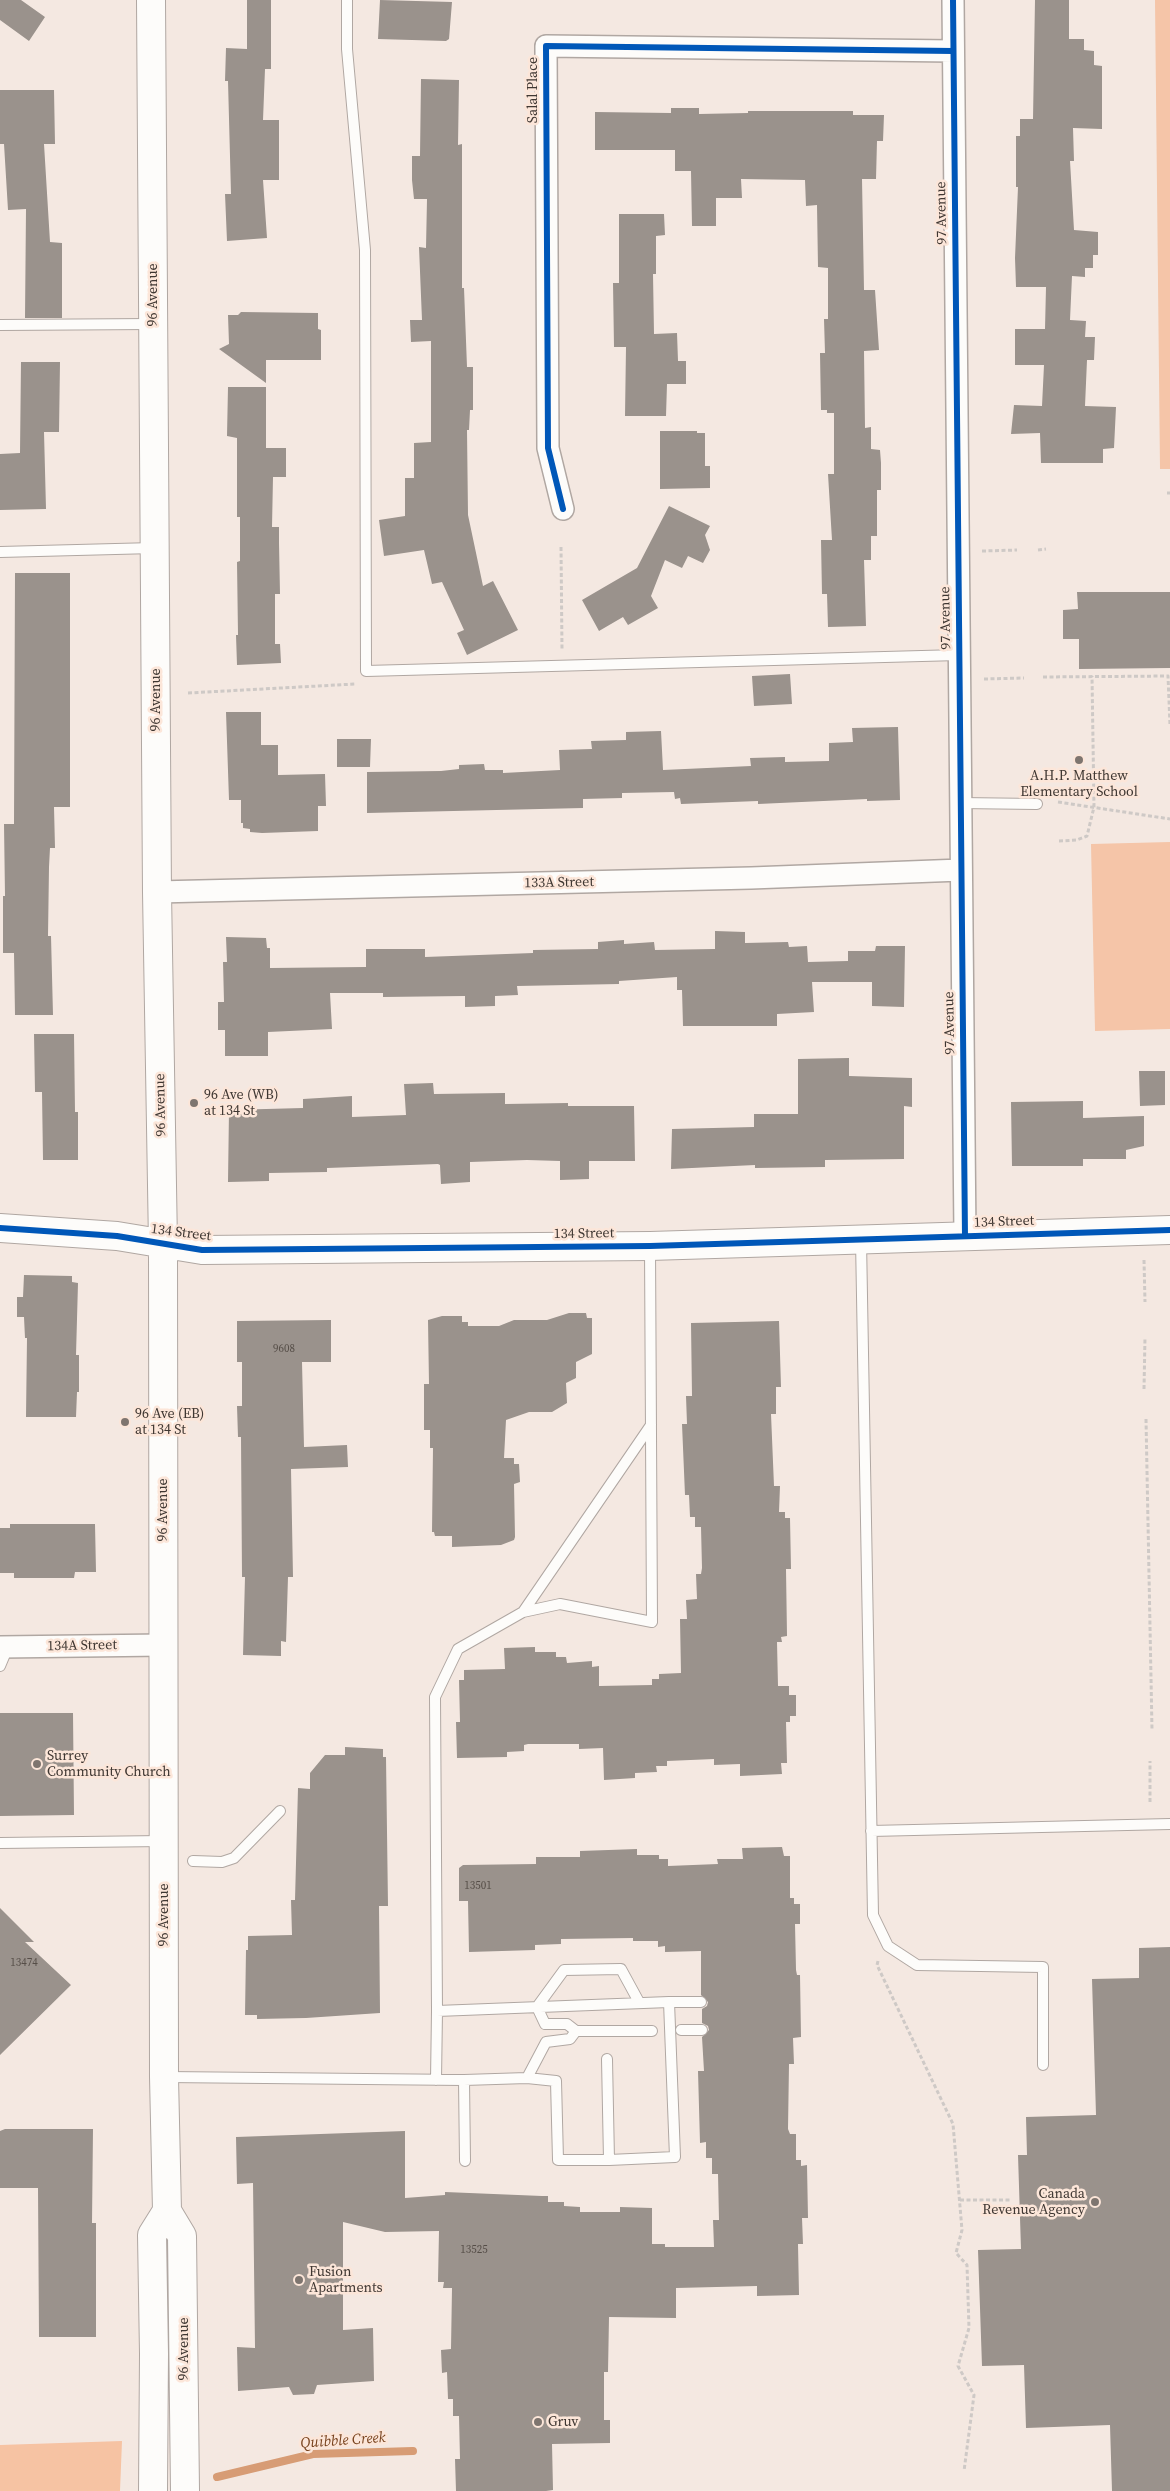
<!DOCTYPE html>
<html>
<head>
<meta charset="utf-8">
<style>
	body { margin:0 }
	canvas { display:block; background:#f4e8e1 }
</style>
</head>
<body>
<canvas width="1170" height="2491"></canvas>
<script>
const ctx = document.querySelector('canvas').getContext('2d');
ctx.lineJoin = 'round';
function fillPath(path, color) { ctx.fillStyle = color; ctx.fill(path, 'evenodd'); }
function strokePath(path, color, width, dash) { ctx.strokeStyle = color; ctx.lineWidth = width; ctx.lineCap = dash ? 'butt' : 'round'; ctx.setLineDash(dash || []); ctx.stroke(path); }
function write(font, color, halo, rows, align = 'center') {
  ctx.font = font + ' "Source Serif 4",serif'; ctx.lineWidth = 5; ctx.setLineDash([]); ctx.textBaseline = 'middle'; ctx.strokeStyle = halo; ctx.fillStyle = color; for (const [text, x, y, turn = 0] of rows) {
    ctx.save(); ctx.translate(x, y); ctx.rotate((+turn || 0) * Math.PI / 180); ctx.textAlign = isNaN(turn) ? turn : align; if (halo) ctx.strokeText(text, 0, 0); ctx.fillText(text, 0, 0); ctx.restore();
  }
}
const green = new Path2D(`
	M 1155,0 L 1170,0 L 1170,469 L 1160,469 Z
	M 1170,842 L 1170,1029 L 1095,1031 L 1091,844 Z`);
const forest = new Path2D(`
	M 122,2441 L 120,2491 L 0,2491 L 0,2445 Z`);
const stream = new Path2D(`
	M 217,2477 L 313,2454 L 413,2451`);
const building = new Path2D(`
	M 0,0 L 21,0 L 45,17 L 29,41 L 0,20 Z
	M 247,0 L 271,0 L 271,69 L 265,69 L 263,120 L 279,120 L 279,180 L 263,180 L 267,238 L 227,241 L 225,194 L 231,194 L 228,81 L 225,81 L 226,48 L 247,49 Z
	M 380,0 L 452,2 L 449,39 L 446,41 L 378,39 Z
	M 1035,0 L 1069,0 L 1069,39 L 1084,39 L 1084,50 L 1094,51 L 1094,65 L 1102,66 L 1102,129 L 1073,128 L 1074,161 L 1070,161 L 1074,230 L 1098,232 L 1098,255 L 1093,255 L 1093,268 L 1085,268 L 1085,277 L 1072,276 L 1070,320 L 1086,321 L 1085,337 L 1095,337 L 1094,360 L 1087,360 L 1085,406 L 1116,407 L 1114,448 L 1103,449 L 1103,463 L 1041,463 L 1040,433 L 1011,434 L 1014,405 L 1042,406 L 1044,365 L 1015,365 L 1015,329 L 1045,329 L 1046,287 L 1016,287 L 1015,258 L 1018,187 L 1016,187 L 1016,136 L 1020,136 L 1020,119 L 1033,119 Z
	M 421,79 L 459,80 L 458,145 L 462,144 L 462,288 L 464,288 L 467,367 L 473,367 L 473,410 L 470,410 L 469,430 L 467,430 L 468,515 L 483,586 L 493,581 L 518,630 L 467,655 L 457,633 L 464,630 L 442,582 L 432,584 L 424,550 L 384,556 L 379,520 L 405,516 L 405,478 L 414,478 L 414,443 L 431,442 L 431,341 L 411,342 L 410,320 L 422,320 L 419,247 L 426,248 L 427,199 L 414,199 L 412,180 L 412,156 L 420,156 Z
	M 0,90 L 54,90 L 55,144 L 44,144 L 50,242 L 62,243 L 62,318 L 25,318 L 26,209 L 8,210 L 4,144 L 0,144 Z
	M 671,108 L 699,108 L 699,114 L 748,113 L 748,111 L 853,111 L 853,115 L 884,115 L 883,141 L 877,141 L 876,179 L 862,179 L 864,290 L 875,290 L 879,350 L 864,351 L 865,428 L 871,427 L 871,449 L 880,450 L 881,463 L 881,490 L 877,490 L 877,536 L 871,536 L 871,560 L 864,560 L 866,626 L 828,627 L 827,594 L 822,594 L 821,540 L 832,540 L 828,474 L 834,474 L 834,413 L 827,413 L 827,410 L 821,410 L 820,353 L 825,353 L 824,319 L 828,319 L 828,268 L 818,267 L 817,205 L 806,206 L 805,180 L 741,179 L 742,198 L 716,198 L 716,226 L 692,226 L 691,171 L 675,171 L 675,150 L 595,150 L 595,112 L 671,113 Z
	M 619,214 L 664,214 L 665,235 L 656,236 L 656,274 L 653,274 L 654,334 L 677,333 L 678,361 L 686,361 L 686,384 L 667,384 L 666,416 L 625,416 L 626,347 L 614,347 L 613,283 L 619,283 Z
	M 241,312 L 318,313 L 318,329 L 321,330 L 321,360 L 266,360 L 266,383 L 219,349 L 229,344 L 228,315 L 238,315 Z
	M 21,362 L 60,362 L 59,432 L 44,432 L 46,509 L 0,510 L 0,454 L 20,453 Z
	M 228,387 L 266,387 L 266,448 L 286,448 L 286,477 L 273,477 L 272,527 L 279,527 L 279,543 L 280,594 L 275,594 L 275,644 L 280,644 L 281,663 L 237,665 L 236,635 L 238,635 L 237,562 L 240,561 L 240,517 L 237,517 L 237,438 L 227,436 Z
	M 660,431 L 697,431 L 697,433 L 705,433 L 705,466 L 710,466 L 710,488 L 660,489 Z
	M 669,506 L 710,526 L 705,535 L 710,550 L 703,563 L 688,556 L 682,568 L 665,560 L 651,596 L 658,608 L 628,625 L 623,617 L 599,631 L 582,600 L 637,568 Z
	M 15,573 L 70,573 L 70,807 L 54,807 L 55,848 L 50,848 L 49,867 L 48,936 L 51,936 L 53,1015 L 15,1015 L 14,953 L 3,953 L 3,896 L 5,896 L 4,824 L 14,824 Z
	M 1077,592 L 1170,592 L 1170,668 L 1079,669 L 1079,639 L 1063,639 L 1063,610 L 1078,609 Z
	M 790,674 L 792,704 L 754,706 L 752,676 Z
	M 226,712 L 261,712 L 261,745 L 278,745 L 278,775 L 325,774 L 326,806 L 318,806 L 318,831 L 262,833 L 250,832 L 250,829 L 243,828 L 243,823 L 241,823 L 241,800 L 229,800 Z
	M 898,727 L 900,800 L 867,801 L 867,799 L 758,804 L 758,801 L 681,804 L 680,798 L 675,799 L 674,792 L 622,793 L 622,798 L 583,799 L 583,808 L 367,813 L 367,772 L 441,771 L 459,769 L 459,765 L 484,764 L 485,770 L 503,770 L 503,773 L 560,770 L 559,750 L 592,749 L 591,741 L 626,740 L 626,732 L 661,731 L 663,770 L 751,766 L 750,758 L 785,757 L 785,762 L 829,761 L 829,743 L 853,742 L 852,728 Z
	M 337,739 L 371,739 L 370,767 L 337,767 Z
	M 715,931 L 745,932 L 745,943 L 788,942 L 789,947 L 807,946 L 808,962 L 848,961 L 848,951 L 875,951 L 876,946 L 905,946 L 904,1007 L 872,1006 L 872,982 L 812,982 L 814,1012 L 777,1014 L 777,1026 L 683,1026 L 682,990 L 677,990 L 677,977 L 619,981 L 619,984 L 517,986 L 518,995 L 495,996 L 495,1006 L 465,1007 L 465,996 L 383,997 L 383,993 L 330,993 L 332,1029 L 268,1032 L 268,1056 L 225,1056 L 225,1030 L 218,1030 L 218,1002 L 224,1002 L 223,962 L 227,962 L 226,937 L 266,938 L 267,948 L 270,948 L 270,968 L 366,967 L 366,949 L 425,949 L 425,957 L 533,953 L 533,950 L 598,949 L 598,942 L 624,940 L 624,944 L 654,942 L 655,950 L 715,949 Z
	M 34,1034 L 74,1034 L 75,1112 L 78,1112 L 78,1160 L 43,1160 L 42,1092 L 35,1092 Z
	M 849,1058 L 849,1076 L 912,1078 L 912,1107 L 904,1106 L 904,1159 L 825,1160 L 825,1167 L 755,1168 L 755,1165 L 671,1169 L 672,1129 L 754,1127 L 754,1114 L 798,1114 L 798,1059 Z
	M 1139,1071 L 1165,1071 L 1165,1105 L 1140,1106 Z
	M 433,1083 L 434,1094 L 505,1093 L 505,1104 L 568,1103 L 568,1106 L 634,1106 L 635,1161 L 589,1161 L 589,1179 L 560,1180 L 560,1161 L 527,1160 L 470,1162 L 470,1182 L 441,1184 L 440,1165 L 438,1164 L 327,1168 L 327,1172 L 269,1173 L 269,1181 L 228,1182 L 229,1110 L 303,1108 L 303,1099 L 352,1096 L 352,1117 L 406,1115 L 404,1084 Z
	M 1083,1101 L 1083,1118 L 1144,1116 L 1144,1146 L 1126,1150 L 1126,1159 L 1083,1159 L 1083,1166 L 1012,1166 L 1011,1102 Z
	M 24,1275 L 72,1276 L 72,1282 L 78,1283 L 76,1355 L 79,1355 L 79,1392 L 77,1392 L 76,1417 L 26,1417 L 27,1338 L 25,1338 L 24,1317 L 17,1317 L 17,1297 L 23,1297 Z
	M 569,1313 L 586,1313 L 587,1318 L 592,1318 L 592,1354 L 576,1362 L 576,1378 L 566,1383 L 567,1403 L 552,1412 L 529,1412 L 506,1420 L 504,1458 L 514,1458 L 514,1464 L 519,1464 L 520,1482 L 514,1484 L 515,1537 L 514,1540 L 501,1545 L 452,1547 L 452,1536 L 435,1536 L 434,1532 L 432,1532 L 433,1448 L 430,1448 L 430,1430 L 424,1430 L 424,1384 L 429,1384 L 428,1320 L 442,1316 L 462,1316 L 462,1322 L 468,1322 L 468,1326 L 499,1326 L 514,1320 L 547,1320 Z
	M 331,1320 L 331,1362 L 302,1362 L 304,1447 L 347,1445 L 348,1467 L 291,1469 L 293,1577 L 288,1577 L 286,1642 L 281,1641 L 281,1656 L 243,1655 L 245,1577 L 242,1577 L 241,1437 L 238,1437 L 237,1406 L 242,1406 L 242,1362 L 237,1362 L 237,1321 Z
	M 779,1321 L 781,1387 L 776,1387 L 776,1414 L 771,1414 L 774,1486 L 780,1486 L 779,1512 L 785,1512 L 785,1518 L 790,1518 L 791,1569 L 786,1569 L 787,1636 L 781,1637 L 782,1642 L 777,1642 L 778,1686 L 789,1686 L 789,1695 L 796,1695 L 796,1716 L 790,1716 L 790,1722 L 786,1722 L 787,1763 L 781,1763 L 782,1774 L 740,1776 L 740,1764 L 714,1765 L 714,1759 L 667,1761 L 667,1766 L 656,1766 L 657,1772 L 635,1773 L 635,1778 L 604,1780 L 603,1748 L 579,1749 L 579,1744 L 528,1744 L 524,1745 L 524,1751 L 507,1752 L 507,1757 L 457,1758 L 456,1722 L 460,1722 L 459,1680 L 464,1680 L 464,1670 L 505,1669 L 504,1648 L 535,1647 L 535,1652 L 556,1652 L 556,1657 L 566,1657 L 567,1663 L 592,1661 L 592,1667 L 599,1666 L 599,1686 L 652,1685 L 652,1679 L 659,1679 L 659,1674 L 681,1673 L 680,1619 L 687,1619 L 686,1600 L 697,1599 L 696,1574 L 701,1574 L 702,1568 L 701,1527 L 695,1527 L 695,1517 L 690,1517 L 689,1495 L 685,1495 L 682,1424 L 687,1424 L 686,1396 L 692,1396 L 691,1323 Z
	M 10,1524 L 95,1524 L 96,1572 L 75,1572 L 74,1578 L 14,1578 L 14,1573 L 0,1573 L 0,1528 L 10,1528 Z
	M 0,1713 L 73,1713 L 74,1815 L 0,1816 Z
	M 345,1747 L 383,1749 L 383,1757 L 386,1757 L 388,1906 L 379,1906 L 380,2013 L 306,2018 L 257,2019 L 257,2015 L 245,2015 L 246,1950 L 248,1950 L 248,1936 L 292,1935 L 291,1900 L 295,1900 L 298,1788 L 310,1789 L 310,1773 L 325,1755 L 345,1755 Z
	M 782,1847 L 784,1856 L 790,1856 L 790,1898 L 794,1898 L 794,1904 L 800,1904 L 800,1924 L 795,1924 L 796,1970 L 797,1975 L 800,1975 L 801,2037 L 793,2038 L 794,2064 L 789,2064 L 788,2129 L 790,2134 L 796,2134 L 796,2160 L 801,2160 L 801,2166 L 807,2165 L 808,2218 L 802,2218 L 803,2244 L 798,2244 L 799,2295 L 757,2296 L 757,2286 L 676,2288 L 676,2318 L 609,2317 L 608,2372 L 604,2372 L 604,2420 L 610,2420 L 610,2443 L 552,2444 L 553,2490 L 546,2491 L 456,2491 L 455,2459 L 460,2459 L 459,2416 L 453,2416 L 453,2399 L 448,2399 L 447,2372 L 442,2373 L 441,2350 L 451,2349 L 452,2288 L 443,2288 L 444,2282 L 438,2282 L 439,2231 L 385,2232 L 343,2222 L 343,2330 L 373,2328 L 374,2381 L 317,2385 L 314,2394 L 293,2395 L 289,2387 L 238,2391 L 237,2347 L 255,2348 L 253,2183 L 237,2184 L 236,2137 L 405,2131 L 405,2198 L 445,2195 L 445,2192 L 542,2196 L 548,2196 L 548,2202 L 564,2202 L 564,2206 L 580,2207 L 580,2212 L 620,2212 L 620,2207 L 652,2208 L 652,2244 L 665,2244 L 665,2247 L 714,2247 L 713,2220 L 719,2220 L 718,2174 L 712,2174 L 712,2158 L 706,2158 L 706,2142 L 700,2143 L 698,2071 L 704,2071 L 702,2037 L 709,2030 L 708,2026 L 702,2023 L 702,2009 L 707,2006 L 708,2002 L 701,1995 L 701,1951 L 665,1952 L 665,1946 L 658,1947 L 658,1941 L 633,1941 L 633,1938 L 561,1939 L 561,1944 L 535,1945 L 535,1950 L 469,1952 L 468,1901 L 459,1901 L 459,1868 L 463,1865 L 536,1864 L 536,1857 L 580,1857 L 580,1851 L 637,1849 L 637,1855 L 659,1855 L 659,1859 L 668,1859 L 668,1866 L 718,1864 L 717,1859 L 743,1859 L 742,1848 Z
	M 0,1908 L 34,1942 L 25,1942 L 71,1985 L 0,2055 Z
	M 1170,1947 L 1170,2491 L 1112,2491 L 1110,2425 L 1026,2428 L 1024,2365 L 982,2366 L 978,2250 L 1021,2249 L 1018,2155 L 1027,2155 L 1026,2117 L 1096,2115 L 1092,1979 L 1139,1978 L 1139,1948 Z
	M 5,2129 L 93,2129 L 92,2223 L 96,2223 L 96,2337 L 39,2337 L 38,2188 L 0,2188 L 0,2131 Z`);
const path = new Path2D(`
	M 1167,493 L 1170,493
	M 561,547 L 562,649
	M 1038,550 L 1046,549
	M 982,551 L 1017,550
	M 1043,677 L 1168,676 L 1170,725
	M 984,679 L 1024,678
	M 188,693 L 355,684
	M 1058,802 L 1170,819
	M 1059,841 L 1077,840 L 1087,836 L 1094,807 L 1092,676
	M 1144,1260 L 1145,1302
	M 1144,1389 L 1145,1337
	M 1146,1419 L 1152,1730
	M 1150,1802 L 1150,1761
	M 878,1961 L 877,1965 L 953,2124 L 962,2230 L 956,2253 L 967,2265 L 969,2328 L 958,2366 L 974,2395 L 964,2471
	M 960,2200 L 1010,2200`);
const lane = new Path2D(`
	M 347,0 L 347,49 L 365,250 L 366,671 L 959,655
	M 0,325 L 152,324
	M 0,552 L 154,548
	M 960,803 L 1037,804
	M 861,1240 L 873,1915 L 888,1946 L 917,1965 L 1043,1967 L 1043,2065
	M 523,1612 L 651,1425
	M 0,1666 L 8,1647
	M 871,1831 L 1170,1824
	M 0,1843 L 163,1841
	M 193,1861 L 222,1862 L 234,1858 L 280,1811
	M 639,2002 L 621,1969 L 564,1970 L 537,2007 L 545,2024 L 567,2024 L 576,2031 L 652,2031
	M 669,2002 L 701,2002
	M 681,2030 L 702,2030
	M 166,2077 L 464,2080 L 527,2078 L 556,2081 L 558,2160 L 609,2160 L 607,2059
	M 527,2078 L 546,2042 L 570,2039 L 576,2031
	M 436,2080 L 437,2011
	M 464,2080 L 465,2161
	M 609,2160 L 675,2157 L 669,2002 L 437,2011 L 435,1697 L 458,1649 L 523,1612 L 560,1604 L 652,1622 L 650,1247`);
const street = new Path2D(`
	M 953,0 L 965,1235
	M 563,509 L 548,448 L 546,46 L 953,51
	M 157,892 L 751,878 L 961,870
	M 0,1647 L 164,1645`);
const secondary = new Path2D(`
	M 151,0 L 157,892 L 163,1244 L 164,2077 L 167,2211 L 182,2236 L 185,2491
	M 0,1228 L 117,1236 L 202,1250 L 650,1246 L 1170,1230
	M 153,2491 L 154,2354 L 152,2235 L 167,2211`);
const cycleway = new Path2D(`
	M 953,0 L 965,1235
	M 563,509 L 548,448 L 546,46 L 953,51
	M 0,1228 L 117,1236 L 202,1250 L 650,1246 L 1170,1230`);
const markers = [
	[1079,760,5,"#7e756f"],
	[194,1103,5,"#7e756f"],
	[125,1422,5,"#7e756f"],
	[37,1764,5,"#7e756f"],
	[1095,2202,5,"#7e756f"],
	[299,2280,5,"#7e756f"],
	[538,2422,5,"#7e756f"]
];
const numberNames = [
	["9608",284,1349],
	["13501",478,1886],
	["13474",24,1963],
	["13525",474,2250]
];
const streetNames = [
	["Salal Place",533,90,-90],
	["97 Avenue",942,213,-91],
	["96 Avenue",153,295,-90],
	["97 Avenue",946,618,-91],
	["96 Avenue",156,700,-90],
	["133A Street",559,883,-1],
	["97 Avenue",950,1023,-91],
	["96 Avenue",161,1105,-91],
	["134 Street",1004,1222,-2],
	["134 Street",181,1233,7],
	["134 Street",584,1234,-1],
	["96 Avenue",163,1510,-90],
	["134A Street",82,1646,-1],
	["96 Avenue",164,1915,-90],
	["96 Avenue",184,2349,-90]
];
const poiNames = [
	["A.H.P. Matthew",1079,776,"center"],
	["Elementary School",1079,792,"center"],
	["96 Ave (WB)",204,1095],
	["at 134 St",204,1111],
	["96 Ave (EB)",135,1414],
	["at 134 St",135,1430],
	["Surrey",47,1756],
	["Community Church",47,1772],
	["Canada",1085,2194,"right"],
	["Revenue Agency",1085,2210,"right"],
	["Fusion",309,2272],
	["Apartments",309,2288],
	["Gruv",548,2422]
];
const waterNames = [
	["Quibble Creek",343,2441,-4]
];
fillPath(green, '#f5c5a8');
fillPath(forest, '#f6c3a3');
strokePath(stream, '#d79c75', 8);
fillPath(building, '#9a928c');
strokePath(lane, '#b0a7a2', 12);
strokePath(street, '#b0a7a2', 24);
strokePath(secondary, '#b0a7a2', 30);
strokePath(path, '#cec9c6', 3, [4, 2.5]);
strokePath(lane, '#fdfcfa', 10);
strokePath(street, '#fdfcfa', 21);
strokePath(secondary, '#fdfcfa', 28);
strokePath(cycleway, '#0057b8', 6);
for (const [x, y, r, color] of markers) { const dot = new Path2D(); dot.arc(x, y, r, 0, 2 * Math.PI); ctx.fillStyle = color; ctx.fill(dot); strokePath(dot, '#fce6d9', 2); }
write('11px', '#564e48', null, numberNames);
write('14px', '#3f3732', '#fce6d9', streetNames);
write('14px', '#3f3732', '#fce6d9', poiNames, 'left');
write('italic 15px', '#77421d', '#fce6d9', waterNames);
</script>
</body>
</html>
